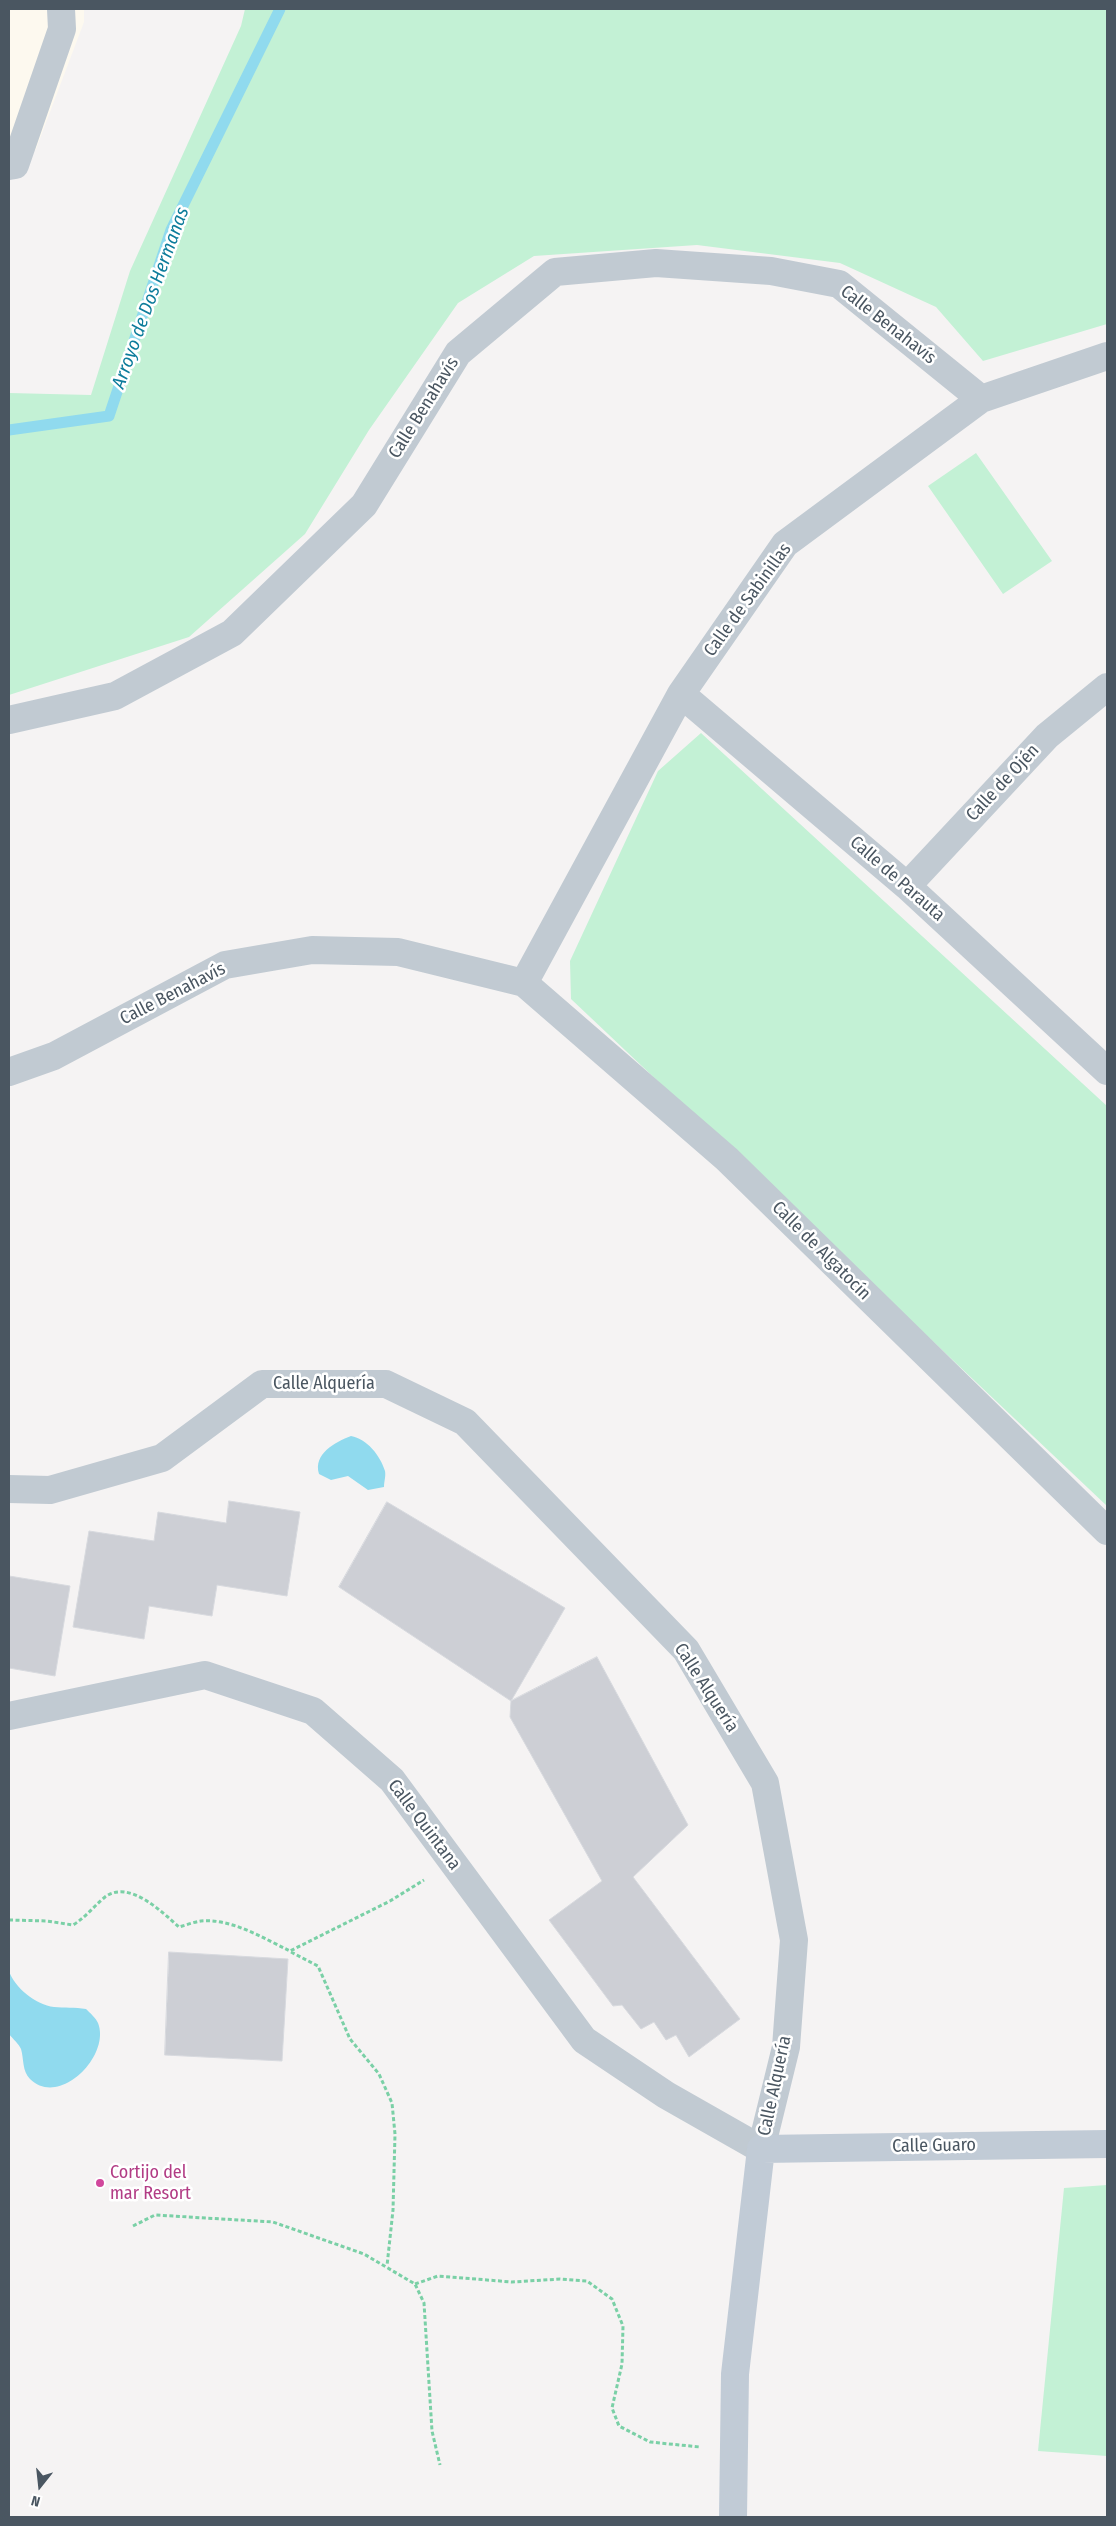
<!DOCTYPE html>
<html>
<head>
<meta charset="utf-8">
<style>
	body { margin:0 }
	#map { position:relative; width:1116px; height:2526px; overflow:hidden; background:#f5f3f3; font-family:"Fira Sans Condensed",sans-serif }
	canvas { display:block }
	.frame { position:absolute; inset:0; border:10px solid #4a5661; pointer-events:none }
	.north { position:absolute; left:15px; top:2461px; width:50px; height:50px; -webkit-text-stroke:4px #fff; paint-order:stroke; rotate:196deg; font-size:14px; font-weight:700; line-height:20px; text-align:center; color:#4a5661 }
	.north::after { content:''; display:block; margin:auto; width:18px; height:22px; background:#4a5661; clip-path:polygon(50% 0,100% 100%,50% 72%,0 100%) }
</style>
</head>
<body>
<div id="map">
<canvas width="1116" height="2526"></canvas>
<div class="frame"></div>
<div class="north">N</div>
</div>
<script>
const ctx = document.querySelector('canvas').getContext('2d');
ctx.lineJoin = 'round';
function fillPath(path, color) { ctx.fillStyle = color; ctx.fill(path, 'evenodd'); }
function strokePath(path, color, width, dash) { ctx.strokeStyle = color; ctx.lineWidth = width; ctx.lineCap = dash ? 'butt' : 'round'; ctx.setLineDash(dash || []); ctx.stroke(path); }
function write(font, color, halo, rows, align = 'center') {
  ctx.font = font + ' "Fira Sans Condensed",sans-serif'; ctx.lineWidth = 5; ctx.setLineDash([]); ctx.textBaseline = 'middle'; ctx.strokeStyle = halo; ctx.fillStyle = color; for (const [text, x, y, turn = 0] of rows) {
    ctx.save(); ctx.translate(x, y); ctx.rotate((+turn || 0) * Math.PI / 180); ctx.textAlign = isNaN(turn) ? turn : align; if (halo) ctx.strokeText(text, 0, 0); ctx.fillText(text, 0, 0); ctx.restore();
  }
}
const commercial = new Path2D(`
	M 9,9 L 84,9 L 84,22 L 36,149 L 9,171 Z`);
const green = new Path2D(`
	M 245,9 L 1107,9 L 1107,324 L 983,361 L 936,307 L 840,263 L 697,245 L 534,256 L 458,303 L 369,430 L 305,534 L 189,637 L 9,695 L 9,393 L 91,395 L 130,271 L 241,26 Z
	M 976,453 L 1052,561 L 1003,594 L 928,486 Z
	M 701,733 L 1107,1106 L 1107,1506 L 571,999 L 570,961 L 658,771 Z
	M 1107,2185 L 1107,2456 L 1038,2451 L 1064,2188 Z`);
const water = new Path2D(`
	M 351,1436 C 367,1439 380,1455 385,1471 C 386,1476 384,1482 384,1487 L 368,1490 L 348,1476 L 331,1480 L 319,1474 C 313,1454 335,1442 351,1436 Z
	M 9,1971 C 14,1987 36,2005 54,2007 C 64,2008 75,2007 86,2009 C 90,2013 96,2018 98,2023 C 111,2056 59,2108 30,2079 C 22,2071 24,2059 21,2049 C 19,2044 13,2039 9,2034 Z`);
const stream = new Path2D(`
	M 9,430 L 109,416 L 171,230 L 280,9`);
const building = new Path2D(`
	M 229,1501 L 300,1512 L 287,1596 L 217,1585 L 212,1616 L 149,1606 L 144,1639 L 73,1627 L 89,1531 L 154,1541 L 158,1512 L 226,1523 Z
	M 387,1502 L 565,1608 L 511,1701 L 339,1587 Z
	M 9,1576 L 70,1586 L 55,1676 L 9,1668 Z
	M 597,1657 L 688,1825 L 633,1877 L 740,2019 L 689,2057 L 676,2035 L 666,2040 L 654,2022 L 641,2029 L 622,2005 L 613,2006 L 549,1920 L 602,1881 L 510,1717 L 511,1701 Z
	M 169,1952 L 288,1959 L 282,2061 L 165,2055 Z`);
const path = new Path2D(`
	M 9,1920 L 47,1921 L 73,1925 C 86,1917 94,1906 105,1897 C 129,1879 162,1912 179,1927 C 186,1925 194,1922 201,1921 C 231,1918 265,1939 290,1951 L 390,1901 L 424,1880
	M 291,1952 L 318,1966 L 350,2039 L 379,2074 L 392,2103 L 395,2134 L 393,2210 L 387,2266
	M 133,2226 L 155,2215 L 273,2222 L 364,2254 L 415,2284 L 424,2303 L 432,2431 L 440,2465
	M 415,2284 L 438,2276 L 512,2282 L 560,2279 L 587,2281 L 612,2299 L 623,2326 L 622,2364 L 612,2408 L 619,2426 L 650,2442 L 700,2447`);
const street = new Path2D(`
	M 9,166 L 15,165 L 62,29 L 61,9
	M 681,694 L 907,886 L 1107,1071
	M 9,720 L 115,696 L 232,633 L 364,505 L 458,353 L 555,272 L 656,263 L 771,271 L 839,284 L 981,399
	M 907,886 L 1047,736 L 1107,687
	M 524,983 L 681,694 L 785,544 L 981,399 L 1107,356
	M 9,1072 L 54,1056 L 225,965 L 312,950 L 398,952 L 524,983 L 727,1159 L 1107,1531
	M 9,1489 L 50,1490 L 162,1458 L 262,1384 L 386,1384 L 465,1422 L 686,1650 L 765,1783 L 794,1940 L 786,2047 L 761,2149 L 666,2095 L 584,2040 L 392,1780 L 313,1711 L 205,1675 L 9,1716`);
const secondary = new Path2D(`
	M 733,2517 L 735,2374 L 761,2149 L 1107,2144`);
const markers = [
	[100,2183,5,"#d1479c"]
];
const streetNames = [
	["Calle Benahavís",888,325,38],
	["Calle Benahavís",424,408,-58],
	["Calle de Sabinillas",748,600,-54],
	["Calle de Ojén",1003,783,-47],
	["Calle de Parauta",897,879,41],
	["Calle Benahavís",173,994,-27],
	["Calle de Algatocín",821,1251,45],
	["Calle Alquería",324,1384],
	["Calle Alquería",706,1688,57],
	["Calle Quintana",424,1825,53],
	["Calle Alquería",775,2086,-78],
	["Calle Guaro",934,2146,-1]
];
const hotelNames = [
	["Cortijo del",110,2173],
	["mar Resort",110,2194]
];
const waterNames = [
	["Arroyo de Dos Hermanas",151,298,-70]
];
fillPath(commercial, '#fdf9ef');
fillPath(green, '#c3f1d5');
fillPath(water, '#90daee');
strokePath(stream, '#90daee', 11);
fillPath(building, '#cdcfd5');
strokePath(building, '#d7d9de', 1);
strokePath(path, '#7ad0a6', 3, [4, 2.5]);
strokePath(street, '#c1cad2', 28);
strokePath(secondary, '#c1cbd6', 28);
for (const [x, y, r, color] of markers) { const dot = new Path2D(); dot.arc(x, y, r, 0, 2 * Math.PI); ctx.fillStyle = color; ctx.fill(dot); strokePath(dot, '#fff', 2); }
write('18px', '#4a5661', '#fff', streetNames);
write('18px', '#b23c85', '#fff', hotelNames, 'left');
write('italic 19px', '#0c7c9b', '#fff', waterNames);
</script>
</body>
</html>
